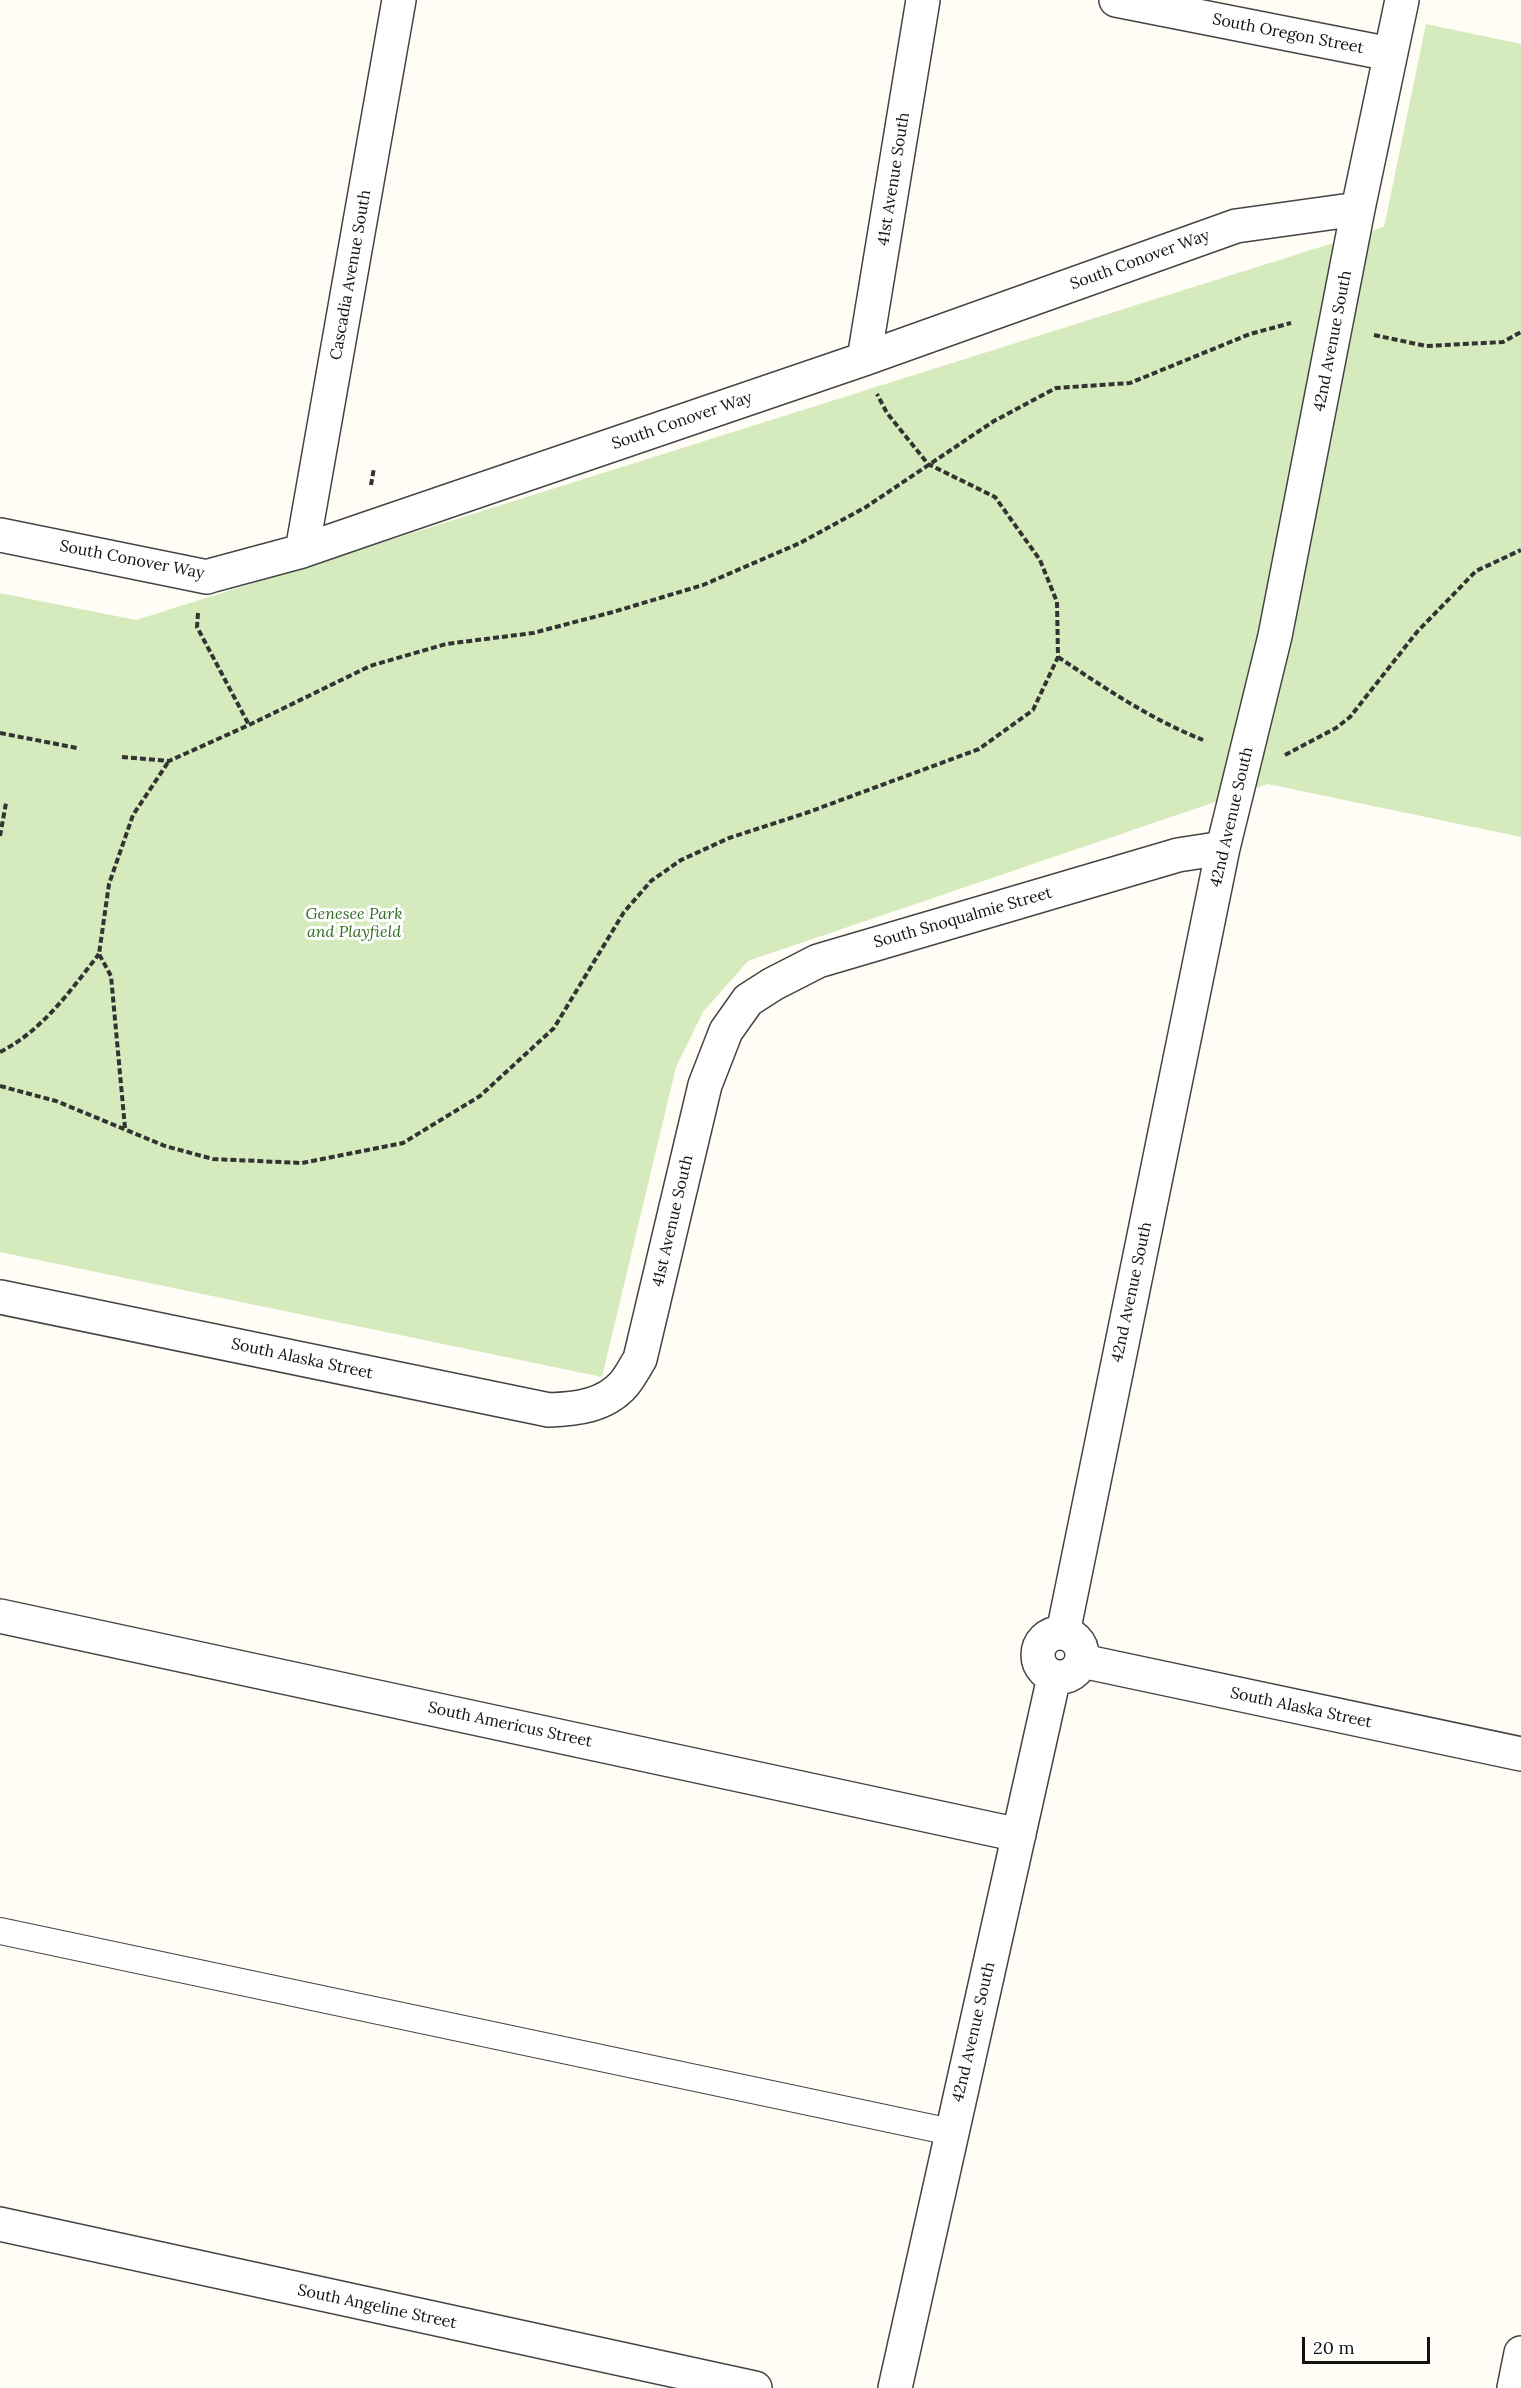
<!DOCTYPE html>
<html>
<head>
<meta charset="utf-8">
<style>
	body { margin:0 }
	#map { position:relative; width:1521px; height:2388px; overflow:hidden; background:#fffdf5; font-family:Lora,serif }
	canvas { display:block }
	.scale { position:absolute; left:1302px; top:2337px; width:128px; height:27px; box-sizing:border-box; border:3px solid #111; border-top:0; padding-left:8px; font-size:18px; line-height:21px; white-space:nowrap; color:#111; -webkit-text-stroke:4px #fff; paint-order:stroke }
</style>
</head>
<body>
<div id="map">
<canvas width="1521" height="2388"></canvas>
<div class="scale">20 m</div>
</div>
<script>
const ctx = document.querySelector('canvas').getContext('2d');
ctx.lineJoin = 'round';
function fillPath(path, color) { ctx.fillStyle = color; ctx.fill(path, 'evenodd'); }
function strokePath(path, color, width, dash) { ctx.strokeStyle = color; ctx.lineWidth = width; ctx.lineCap = dash ? 'butt' : 'round'; ctx.setLineDash(dash || []); ctx.stroke(path); }
function write(font, color, halo, rows, align = 'center') {
  ctx.font = font + ' Lora,serif'; ctx.lineWidth = 6; ctx.setLineDash([]); ctx.textBaseline = 'middle'; ctx.strokeStyle = halo; ctx.fillStyle = color; for (const [text, x, y, turn = 0] of rows) {
    ctx.save(); ctx.translate(x, y); ctx.rotate((+turn || 0) * Math.PI / 180); ctx.textAlign = isNaN(turn) ? turn : align; if (halo) ctx.strokeText(text, 0, 0); ctx.fillText(text, 0, 0); ctx.restore();
  }
}
const green = new Path2D(`
	M 1426,24 L 1521,44 L 1521,837 L 1268,784 L 748,961 L 703,1012 L 676,1067 L 602,1377 L 0,1252 L 0,593 L 136,620 L 1384,227 Z`);
const path = new Path2D(`
	M 1374,335 L 1426,346 L 1503,342 L 1521,332
	M 371,485 L 374,468
	M 198,613 L 197,627 L 249,725
	M 1058,657 C 1105,688 1150,719 1203,740
	M 0,733 L 77,748
	M 1285,755 L 1336,728 L 1350,717 L 1417,632 L 1476,571 L 1521,550
	M 122,757 L 169,761 L 249,725 L 370,666 L 446,644 L 533,633 L 613,612 L 703,585 L 800,543 L 866,507 L 994,421 L 1056,388 L 1130,383 L 1250,334 L 1291,323
	M 0,836 L 6,803
	M 0,1052 C 42,1031 71,990 99,954
	M 0,1086 L 56,1101 L 165,1146 L 213,1159 L 302,1163 L 403,1143 L 480,1096 L 554,1028 L 624,912 L 651,881 L 681,860 L 729,838 L 806,813 L 979,749 L 1033,710 L 1058,657 L 1057,602 L 1040,560 L 995,497 L 928,464 L 887,413 L 877,394
	M 125,1128 L 111,976 L 99,954 L 109,884 L 133,815 L 169,761`);
const lane = new Path2D(`
	M 0,1931 L 951,2132`);
const street = new Path2D(`
	M 1116,0 L 1390,54
	M 864,359 L 923,0
	M 0,535 L 207,577 L 213,575 L 302,551 L 363,530 L 864,359 L 1236,226 L 1358,209
	M 302,551 L 399,0
	M 0,1297 L 549,1410 C 576,1409 605,1406 624,1384 C 630,1377 635,1367 640,1359 L 705,1085 L 726,1031 L 748,1000 L 773,984 L 818,961 L 1178,855 L 1223,848
	M 0,1616 L 1019,1835
	M1038 1655a22 22 0 1 1 44 0a22 22 0 1 1-44 0Z
	M 1063,1633 L 1223,848 L 1275,636 L 1358,209 L 1402,0
	M 1082,1661 L 1521,1754
	M 0,2224 L 755,2388
	M 895,2388 L 1054,1677
	M 1514,2388 L 1521,2353`);
const streetNames = [
	["South Oregon Street",1288,34,11],
	["41st Avenue South",894,179,-81],
	["South Conover Way",1140,260,-20],
	["Cascadia Avenue South",351,275,-80],
	["42nd Avenue South",1333,341,-79],
	["South Conover Way",682,421,-19],
	["South Conover Way",132,560,11],
	["42nd Avenue South",1232,817,-77],
	["South Snoqualmie Street",963,918,-16],
	["41st Avenue South",673,1221,-77],
	["42nd Avenue South",1132,1292,-78],
	["South Alaska Street",302,1359,12],
	["South Alaska Street",1301,1708,12],
	["South Americus Street",510,1725,12],
	["42nd Avenue South",974,2032,-77],
	["South Angeline Street",377,2307,12]
];
const parkNames = [
	["Genesee Park",354,914],
	["and Playfield",354,932]
];
fillPath(green, '#d5ebbd');
strokePath(lane, '#444', 28);
strokePath(street, '#444', 36);
strokePath(path, '#333', 4, [6, 3]);
strokePath(lane, '#fff', 26);
strokePath(street, '#fff', 33);
write('16px', '#111', '#fff', streetNames);
write('italic 16px', '#2f6b1f', '#fff', parkNames);
</script>
</body>
</html>
